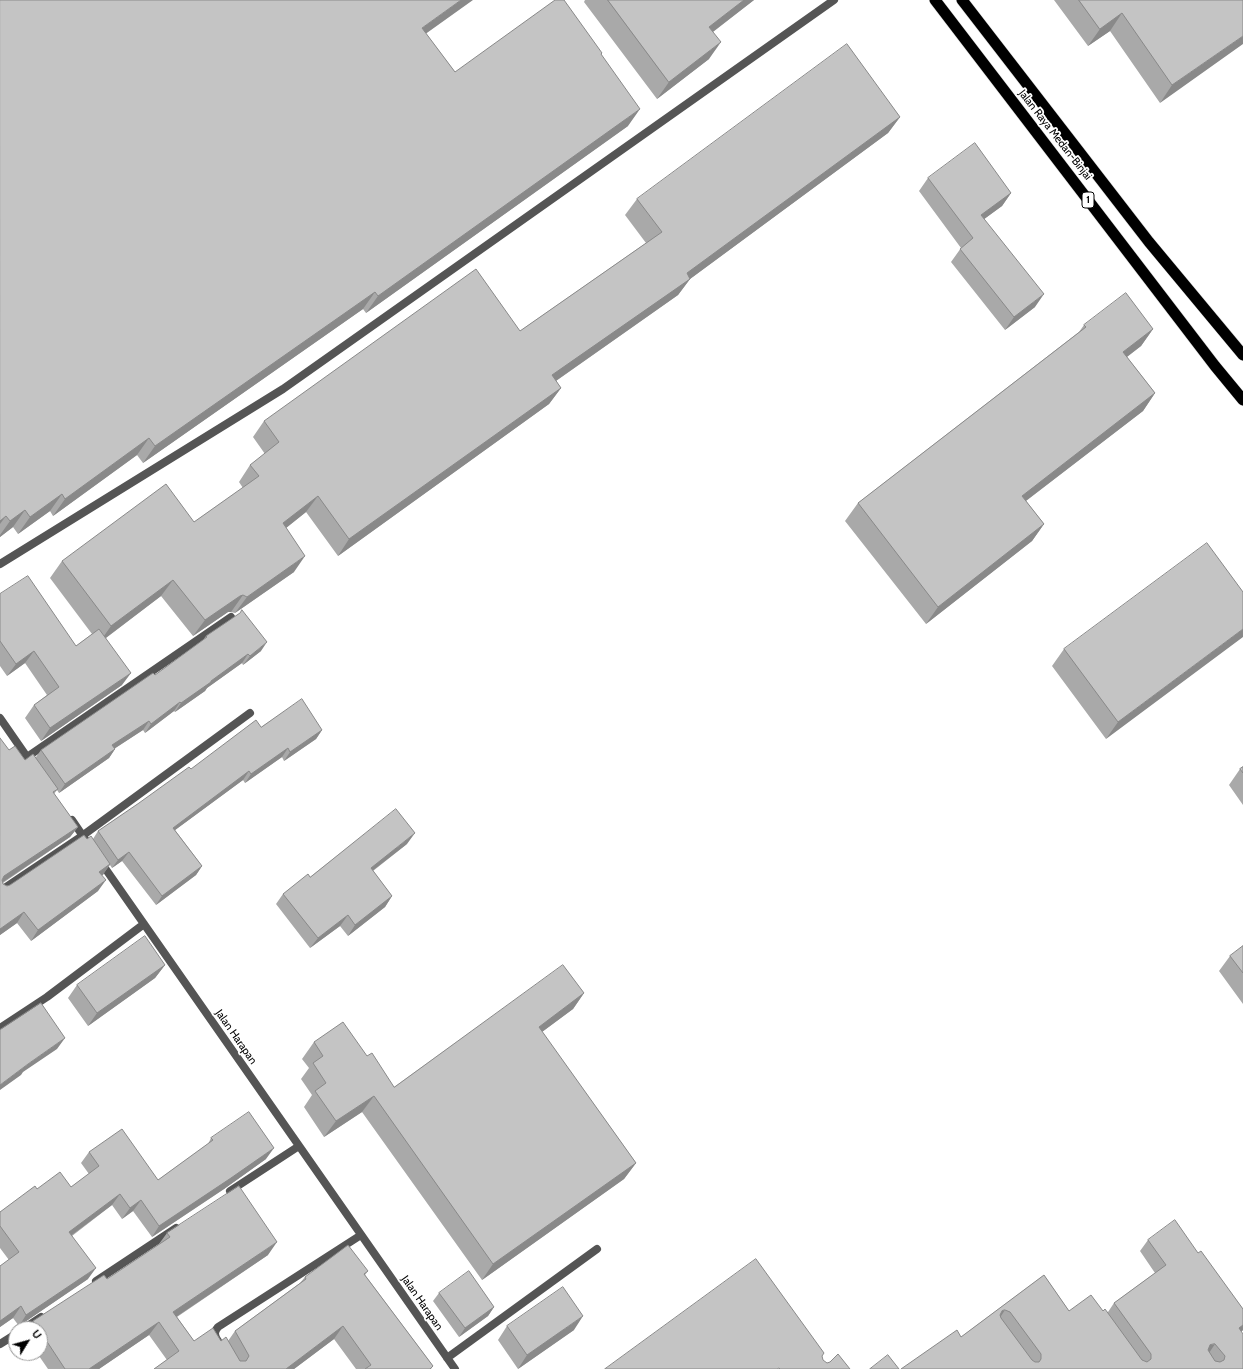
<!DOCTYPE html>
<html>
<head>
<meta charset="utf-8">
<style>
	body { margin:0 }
	#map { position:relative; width:1243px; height:1369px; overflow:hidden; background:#fff; font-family:Cabin,sans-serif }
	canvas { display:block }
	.north { position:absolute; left:8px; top:1321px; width:40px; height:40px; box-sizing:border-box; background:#fff; border:1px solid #999; border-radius:50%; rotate:53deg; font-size:11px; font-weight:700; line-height:16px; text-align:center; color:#000 }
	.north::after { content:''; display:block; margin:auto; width:14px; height:18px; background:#000; clip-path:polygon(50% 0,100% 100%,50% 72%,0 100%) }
</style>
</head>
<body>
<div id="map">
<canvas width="1243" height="1369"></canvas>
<div class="north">U</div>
</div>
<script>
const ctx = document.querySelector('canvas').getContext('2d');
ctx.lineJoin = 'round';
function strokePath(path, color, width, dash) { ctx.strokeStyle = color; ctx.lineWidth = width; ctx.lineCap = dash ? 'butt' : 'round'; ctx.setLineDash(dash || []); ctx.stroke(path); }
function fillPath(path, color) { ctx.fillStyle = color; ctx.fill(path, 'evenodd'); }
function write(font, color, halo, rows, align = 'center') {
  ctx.font = font + ' Cabin,sans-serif'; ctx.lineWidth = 3.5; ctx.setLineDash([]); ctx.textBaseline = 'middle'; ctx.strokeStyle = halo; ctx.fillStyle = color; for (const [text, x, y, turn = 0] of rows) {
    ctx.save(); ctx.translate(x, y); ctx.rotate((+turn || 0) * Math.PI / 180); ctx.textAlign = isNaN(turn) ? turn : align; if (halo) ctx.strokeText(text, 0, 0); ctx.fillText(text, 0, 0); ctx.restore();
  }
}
const minor = new Path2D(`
	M 0,564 L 283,389 L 834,0
	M 0,718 L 34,767
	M 27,757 L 231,617
	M 72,820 L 89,845
	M 100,861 L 455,1369
	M 0,891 L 82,836 L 250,713
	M 0,1028 L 47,997 L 144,924
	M 230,1191 L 299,1146
	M 96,1281 L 176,1228
	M 23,1329 L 41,1317
	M 218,1341 C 214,1335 214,1332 218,1327 L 361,1235
	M 0,1344 L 16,1334
	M 447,1358 L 597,1249`);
const trunk = new Path2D(`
	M 935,0 L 1215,366 L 1243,400
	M 962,0 L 1149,242 L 1243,355`);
const wall = new Path2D(`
	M 0,0 L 426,34 L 455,72 L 601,54 L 628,126 L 366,313 L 363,309 L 143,463 L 137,455 L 53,516 L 50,511 L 18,534 L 13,527 L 0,537 Z
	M 585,0 L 754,0 L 713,32 L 709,59 L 657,99 L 584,2 Z
	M 1054,0 L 1243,0 L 1160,103 L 1110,31 L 1088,46 Z
	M 900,117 L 888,133 L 690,279 L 678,295 L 556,381 L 561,388 L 549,404 L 338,556 L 306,512 L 286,528 L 294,572 L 235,613 L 231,612 L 228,612 L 193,636 L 161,596 L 106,638 L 122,685 L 41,741 L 25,718 L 34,705 L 47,695 L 25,663 L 7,676 L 0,666 L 0,594 L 76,646 L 92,634 L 50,578 L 62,561 L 194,522 L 243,488 L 239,482 L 250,465 L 265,454 L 253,437 L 264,421 L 520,331 L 646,243 L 625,215 L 637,199 Z
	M 928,178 L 1011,193 L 1002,206 L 984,219 L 1035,307 L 1005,330 L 951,262 L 961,248 L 919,191 Z
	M 1084,325 L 1153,329 L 1141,346 L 1127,357 L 1155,393 L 1143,411 L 1026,501 L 1044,524 L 1032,541 L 926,624 L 845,521 L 858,503 L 1079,332 Z
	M 1243,592 L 1106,739 L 1052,666 L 1064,649 Z
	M 206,636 L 261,651 L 243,665 L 242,663 L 207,688 L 205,691 L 175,712 L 174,711 L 145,733 L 143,730 L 114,749 L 115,749 L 109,758 L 59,793 L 57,790 L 54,794 L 78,827 L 70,837 L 3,883 L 3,884 L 7,886 L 10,885 L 87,839 L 93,839 L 98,831 L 191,769 L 261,727 L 322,730 L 316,739 L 284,761 L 282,757 L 245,783 L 243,780 L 175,830 L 202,866 L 196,875 L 156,905 L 122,861 L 112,868 L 110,865 L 102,875 L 98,891 L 31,941 L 17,923 L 0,935 L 9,750 L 25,760 L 36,757 L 41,750 L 155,675 L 203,640 Z
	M 1243,767 L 1243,805 L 1229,785 L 1240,769 Z
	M 407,844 L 373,871 L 392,896 L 385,907 L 348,936 L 340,926 L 310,948 L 276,904 L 283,894 L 310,877 Z
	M 1243,946 L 1243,1004 L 1219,971 L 1230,956 Z
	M 165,965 L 155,978 L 88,1026 L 68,998 L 77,985 Z
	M 584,993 L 573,1009 L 542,1032 L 636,1163 L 624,1179 L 482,1280 L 362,1112 L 324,1137 L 304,1107 L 312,1095 L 301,1079 L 309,1068 L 302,1059 L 314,1042 L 367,1056 L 394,1087 Z
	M 211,1138 L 266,1159 L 224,1189 L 152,1237 L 133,1211 L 122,1219 L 112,1205 L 72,1236 L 88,1279 L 19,1326 L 13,1318 L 0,1327 L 0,1266 L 9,1260 L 0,1248 L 0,1212 L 37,1189 L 71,1187 L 89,1174 L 81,1163 L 89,1152 L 158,1180 L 208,1144 Z
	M 167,1233 L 268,1255 L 177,1317 L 194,1341 L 228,1341 L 235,1331 L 300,1283 L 305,1277 L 368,1271 L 365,1275 L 433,1366 L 431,1369 L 356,1369 L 334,1339 L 294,1369 L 154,1369 L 167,1360 L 149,1335 L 99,1369 L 48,1369 L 37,1353 L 40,1353 L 40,1329 L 28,1329 L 33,1321 L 107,1279 L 159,1244 Z
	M 1148,1240 L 1198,1253 L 1243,1309 L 1243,1330 L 1241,1332 L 1243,1369 L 901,1369 L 961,1337 L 1044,1275 L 1069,1311 L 1103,1311 L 1108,1312 L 1114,1303 L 1155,1273 L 1140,1251 Z
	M 439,1293 L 494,1307 L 488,1316 L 459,1337 L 433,1301 Z
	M 507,1326 L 574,1330 L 518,1369 L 498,1340 Z`);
const shadedWall = new Path2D(`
	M 461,0 L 473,0 L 410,45 L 422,28 Z
	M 744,0 L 754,0 L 697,44 L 709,27 Z
	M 1122,13 L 1110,31 L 1088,46 L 1100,29 Z
	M 1243,36 L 1243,44 L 1160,103 L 1172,85 Z
	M 721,42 L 709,59 L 657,99 L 669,82 Z
	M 640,109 L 628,126 L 366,313 L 378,296 Z
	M 900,117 L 888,133 L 690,279 L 678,295 L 540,392 L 552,375 L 687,273 Z
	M 1011,193 L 1002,206 L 972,228 L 981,215 Z
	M 375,292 L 363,309 L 143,463 L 155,446 Z
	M 1044,294 L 1035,307 L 1005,330 L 1014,317 Z
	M 1153,329 L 1141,346 L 1111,369 L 1123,352 Z
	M 561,388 L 549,404 L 338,556 L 349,539 Z
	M 1155,393 L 1143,411 L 1010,513 L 1022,496 Z
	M 149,438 L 137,455 L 53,516 L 65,499 Z
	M 62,494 L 50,511 L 18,534 L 30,517 Z
	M 318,496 L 306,512 L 271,540 L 283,523 Z
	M 25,510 L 13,527 L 0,537 L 0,535 L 10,521 Z
	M 6,516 L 0,524 L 0,521 Z
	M 1044,524 L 1032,541 L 926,624 L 938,607 Z
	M 305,556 L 294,572 L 235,613 L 247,597 Z
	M 173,580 L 161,596 L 99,643 L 111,626 Z
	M 243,595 L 231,612 L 228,612 L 193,636 L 205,620 L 240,596 Z
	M 1243,629 L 1243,637 L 1106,739 L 1118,722 Z
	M 267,642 L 261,651 L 243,665 L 250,656 Z
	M 34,651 L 25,663 L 7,676 L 16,664 Z
	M 248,654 L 242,663 L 207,688 L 205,691 L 175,712 L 181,703 L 211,681 Z
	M 131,673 L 122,685 L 41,741 L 50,728 Z
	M 180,702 L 174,711 L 145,733 L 151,724 Z
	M 149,721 L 143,730 L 106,754 L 112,745 Z
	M 322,730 L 316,739 L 284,761 L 290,752 Z
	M 288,748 L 282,757 L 245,783 L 251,774 Z
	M 115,749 L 109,758 L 59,793 L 65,784 Z
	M 249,771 L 243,780 L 167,836 L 173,828 Z
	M 78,827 L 70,837 L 0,884 L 4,876 Z
	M 415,833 L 407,844 L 363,878 L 371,868 Z
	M 129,852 L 122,861 L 112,868 L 118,860 Z
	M 110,864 L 103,875 L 92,882 L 99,872 Z
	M 202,866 L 196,875 L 156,905 L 162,896 Z
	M 106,880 L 98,891 L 31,941 L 38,930 Z
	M 392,896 L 385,907 L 348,936 L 355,925 Z
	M 24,912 L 17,923 L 0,935 L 0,929 Z
	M 348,915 L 340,926 L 310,948 L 318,938 Z
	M 165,965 L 155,978 L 88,1026 L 97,1013 Z
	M 584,993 L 573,1009 L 527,1043 L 539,1027 Z
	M 65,1038 L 57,1049 L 23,1072 L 21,1075 L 0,1090 L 0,1085 L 28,1064 Z
	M 374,1096 L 362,1112 L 324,1137 L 336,1121 Z
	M 274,1148 L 266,1159 L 224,1189 L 152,1237 L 159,1226 Z
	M 636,1163 L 624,1179 L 482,1280 L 493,1264 Z
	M 120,1194 L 112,1205 L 61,1243 L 69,1232 Z
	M 141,1200 L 133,1211 L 122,1219 L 130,1208 Z
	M 277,1242 L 268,1255 L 164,1325 L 173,1312 Z
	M 96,1268 L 88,1279 L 19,1326 L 26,1315 Z
	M 21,1306 L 13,1318 L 0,1327 L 0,1321 Z
	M 494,1307 L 488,1316 L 459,1337 L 465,1328 Z
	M 1005,1310 L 997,1322 L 1002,1311 Z
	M 583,1316 L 574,1330 L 518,1369 L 527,1355 Z
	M 159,1322 L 149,1335 L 99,1369 L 89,1369 Z
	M 1243,1325 L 1243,1330 L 1242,1331 L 1230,1340 L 1239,1328 Z
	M 343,1326 L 334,1339 L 294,1369 L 286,1369 Z
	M 1215,1344 L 1207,1356 L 1202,1356 L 1210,1345 Z`);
const building = new Path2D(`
	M 0,0 L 461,0 L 422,28 L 455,72 L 555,0 L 564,0 L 602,53 L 601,54 L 640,109 L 378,296 L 375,292 L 155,446 L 149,438 L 65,499 L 62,494 L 30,517 L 25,510 L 10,521 L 6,516 L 0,521 Z
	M 608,0 L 744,0 L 709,27 L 721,42 L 669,82 Z
	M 1079,0 L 1243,0 L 1243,36 L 1172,85 L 1122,13 L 1100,29 Z
	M 847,44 L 900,117 L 687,273 L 690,279 L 552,375 L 561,388 L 349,539 L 318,496 L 283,523 L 305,556 L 247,597 L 243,595 L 240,596 L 205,620 L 173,580 L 111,626 L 62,561 L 166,484 L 194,522 L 259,476 L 250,465 L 279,442 L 264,421 L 476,269 L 520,331 L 662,232 L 637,199 Z
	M 975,143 L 1011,193 L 981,215 L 1044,294 L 1014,317 L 960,249 L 973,238 L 928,178 Z
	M 1126,293 L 1153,329 L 1123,352 L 1155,393 L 1022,496 L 1044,524 L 938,607 L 858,503 L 1086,327 L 1084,325 Z
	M 1207,543 L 1243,592 L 1243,629 L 1118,722 L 1064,649 Z
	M 28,576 L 76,646 L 99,629 L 131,673 L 50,728 L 34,705 L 59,687 L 34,651 L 16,664 L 0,641 L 0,594 Z
	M 242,610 L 267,642 L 250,656 L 248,654 L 211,681 L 211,682 L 181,703 L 180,702 L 151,724 L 149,721 L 112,745 L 115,749 L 65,784 L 41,750 L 153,673 L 155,675 L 207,637 L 206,636 L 240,613 Z
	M 302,699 L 322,730 L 290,752 L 288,748 L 251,774 L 249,771 L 173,828 L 202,866 L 162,896 L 129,852 L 118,860 L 98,831 L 139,803 L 189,767 L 191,769 L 256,720 L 261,727 Z
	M 0,738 L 9,750 L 15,746 L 25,760 L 33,754 L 58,789 L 53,792 L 78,827 L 4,876 L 2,880 L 3,884 L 7,886 L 10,885 L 84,835 L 87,839 L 91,836 L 110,864 L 99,872 L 106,880 L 38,930 L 24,912 L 0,929 Z
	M 1243,767 L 1243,773 L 1240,769 Z
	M 396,809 L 415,833 L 371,868 L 392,896 L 355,925 L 348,915 L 318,938 L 283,894 L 308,874 L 310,877 Z
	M 145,936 L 165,965 L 97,1013 L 77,985 Z
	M 1243,946 L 1243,973 L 1230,956 Z
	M 563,965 L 584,993 L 539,1027 L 636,1163 L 493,1264 L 374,1096 L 336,1121 L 315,1091 L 326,1083 L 313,1063 L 323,1056 L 314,1042 L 343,1022 L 367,1056 L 372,1053 L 394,1087 Z
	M 41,1003 L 65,1038 L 28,1064 L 0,1085 L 0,1030 Z
	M 249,1112 L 274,1148 L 231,1178 L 159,1226 L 141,1200 L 130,1208 L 120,1194 L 69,1232 L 96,1268 L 26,1315 L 21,1306 L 0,1321 L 0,1266 L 19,1252 L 0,1226 L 0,1212 L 35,1186 L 37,1189 L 60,1172 L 71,1187 L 99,1166 L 89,1152 L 122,1129 L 158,1180 L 213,1140 L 211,1138 Z
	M 239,1186 L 277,1242 L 173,1312 L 194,1341 L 213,1328 L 221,1341 L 226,1337 L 240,1361 L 246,1361 L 249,1356 L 248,1354 L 235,1331 L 306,1279 L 305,1277 L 348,1245 L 368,1271 L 364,1274 L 433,1366 L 430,1369 L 365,1369 L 371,1365 L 343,1326 L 286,1369 L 154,1369 L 179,1351 L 159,1322 L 89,1369 L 65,1369 L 40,1331 L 40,1329 L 39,1329 L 33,1321 L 104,1275 L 107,1279 L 170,1237 L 167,1233 Z
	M 1175,1220 L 1198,1253 L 1201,1251 L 1243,1309 L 1243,1325 L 1239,1328 L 1243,1334 L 1243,1369 L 901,1369 L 957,1330 L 961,1337 L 1044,1275 L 1069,1311 L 1091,1295 L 1103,1311 L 1105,1309 L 1142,1360 L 1147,1362 L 1151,1359 L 1151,1354 L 1114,1303 L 1166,1265 L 1148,1240 ZM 1005,1310 L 1010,1312 L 1041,1354 L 1041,1359 L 1039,1362 L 1035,1362 L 1032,1360 L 1001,1318 L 1000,1315 L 1002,1311 ZM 1215,1344 L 1225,1356 L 1224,1360 L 1220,1362 L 1215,1361 L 1208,1350 L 1210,1345 Z
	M 756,1259 L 824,1353 L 822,1356 L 823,1360 L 827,1363 L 830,1362 L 838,1354 L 850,1369 L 780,1369 L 779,1368 L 777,1369 L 605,1369 Z
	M 469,1271 L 494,1307 L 465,1328 L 439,1293 Z
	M 563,1287 L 583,1316 L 527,1355 L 507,1326 Z
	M 888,1355 L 899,1369 L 870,1369 Z`);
const shields = [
	[1088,200,12]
];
const shieldNames = [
	["1",1088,200]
];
const streetNames = [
	["Jalan Raya Medan-Binjai",1055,135,52],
	["Jalan Harapan",236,1037,55],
	["Jalan Harapan",422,1303,55]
];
strokePath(trunk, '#dbdbdb', 12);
strokePath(minor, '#555', 8);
strokePath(trunk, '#000', 11);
fillPath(wall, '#a9a9a9');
fillPath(shadedWall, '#898989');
fillPath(building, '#c4c4c4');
strokePath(building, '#898989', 1);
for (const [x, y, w] of shields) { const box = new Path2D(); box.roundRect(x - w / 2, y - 8, w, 16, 3); ctx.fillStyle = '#fff'; ctx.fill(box); strokePath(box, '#000', 1); }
write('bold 10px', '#000', null, shieldNames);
write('11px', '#000', '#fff', streetNames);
</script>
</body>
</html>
